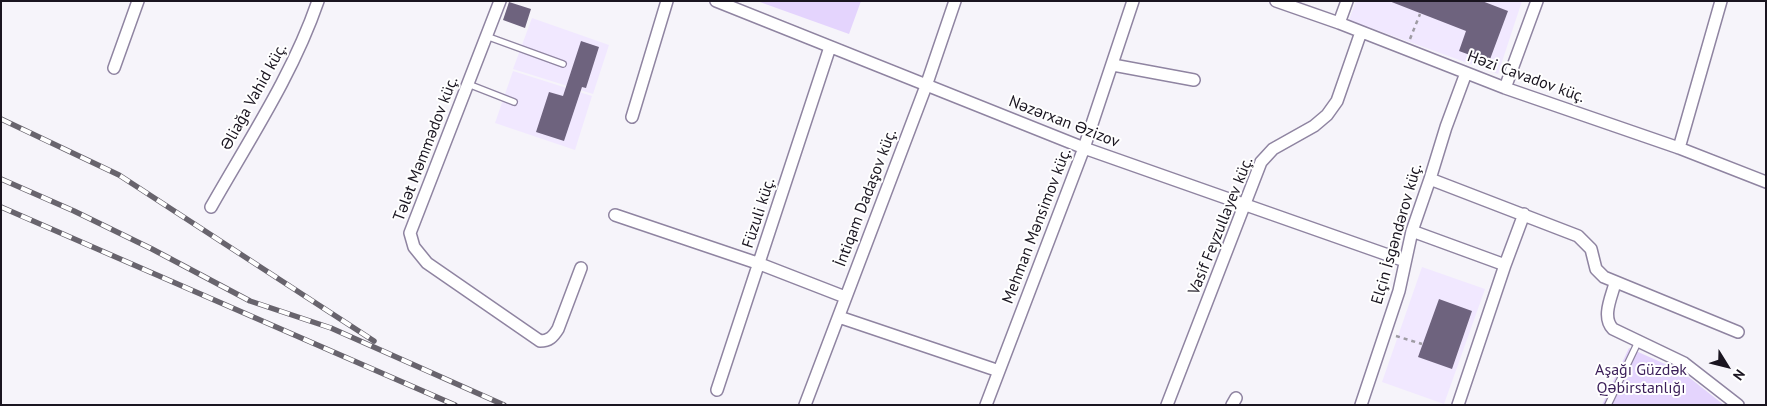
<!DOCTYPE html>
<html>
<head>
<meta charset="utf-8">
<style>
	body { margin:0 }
	#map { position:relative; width:1767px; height:406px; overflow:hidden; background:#f6f4fa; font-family:"PT Sans",sans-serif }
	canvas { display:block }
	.frame { position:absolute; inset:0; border:2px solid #1a1520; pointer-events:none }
	.north { position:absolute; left:1702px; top:341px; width:50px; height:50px; -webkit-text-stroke:4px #fff; paint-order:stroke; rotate:126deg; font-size:14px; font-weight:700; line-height:20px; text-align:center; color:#1a1520 }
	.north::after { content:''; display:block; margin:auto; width:18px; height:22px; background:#1a1520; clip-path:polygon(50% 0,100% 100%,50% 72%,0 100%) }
</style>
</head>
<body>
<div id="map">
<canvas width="1767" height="406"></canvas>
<div class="frame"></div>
<div class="north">N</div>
</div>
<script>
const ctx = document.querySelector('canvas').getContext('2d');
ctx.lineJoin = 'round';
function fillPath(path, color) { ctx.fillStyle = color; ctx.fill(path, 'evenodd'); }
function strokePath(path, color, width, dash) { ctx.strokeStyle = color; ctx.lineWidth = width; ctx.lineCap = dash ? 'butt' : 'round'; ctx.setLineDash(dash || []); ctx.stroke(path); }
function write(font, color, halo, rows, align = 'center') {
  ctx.font = font + ' "PT Sans",sans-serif'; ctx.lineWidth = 4; ctx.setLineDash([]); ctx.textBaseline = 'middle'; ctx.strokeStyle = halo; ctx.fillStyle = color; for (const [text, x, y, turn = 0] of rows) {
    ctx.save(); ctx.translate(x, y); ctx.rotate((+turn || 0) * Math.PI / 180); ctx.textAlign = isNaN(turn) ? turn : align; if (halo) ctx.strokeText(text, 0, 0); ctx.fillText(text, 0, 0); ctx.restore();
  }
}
const built = new Path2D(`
	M 1356,1 L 1522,1 L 1498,74 L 1349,20 Z
	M 532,18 L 609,45 L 593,94 L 513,69 Z
	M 513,71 L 592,96 L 575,150 L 495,123 Z
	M 1422,267 L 1485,289 L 1444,404 L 1382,382 Z`);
const green = new Path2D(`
	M 757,1 L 861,1 L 849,34 Z
	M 1629,348 L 1681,371 L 1724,405 L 1602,405 Z`);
const building = new Path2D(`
	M 1389,1 L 1482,1 L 1508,11 L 1489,62 L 1459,51 L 1466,31 Z
	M 509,2 L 531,9 L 525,28 L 503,20 Z
	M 581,41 L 599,47 L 586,88 L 582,87 L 564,141 L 536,132 L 549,92 L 563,96 Z
	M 1439,299 L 1472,311 L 1452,369 L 1418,357 Z`);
const path = new Path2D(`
	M 1410,39 L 1420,14
	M 1396,336 L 1422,344`);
const service = new Path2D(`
	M 486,36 L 563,64
	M 468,84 L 514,102
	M 1608,405 L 1638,342`);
const minor = new Path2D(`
	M 500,1 L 410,233 L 414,247 L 427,263 L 540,341 C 549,341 553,337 558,329 L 581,268
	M 716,1 L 1084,148 L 1405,261
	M 1276,1 L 1339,23 L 1505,88 L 1679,148 L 1766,182
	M 1339,23 L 1347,1
	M 1113,65 L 1194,80
	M 114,68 L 138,1
	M 1505,88 L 1537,1
	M 632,117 L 667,1
	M 1679,148 L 1721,1
	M 1430,179 L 1578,236 L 1591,249 L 1596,269 L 1604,277 L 1738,332
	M 211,207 C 249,140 293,74 318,1
	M 615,215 L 760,264 L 845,297
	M 1412,231 L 1505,265
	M 1615,283 C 1612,296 1601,317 1613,329 L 1684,363 L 1738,405
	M 839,317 L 999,371
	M 717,390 L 830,47
	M 805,405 L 926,86 L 955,1
	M 986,405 L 1084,148 L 1133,1
	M 1167,405 L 1261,162 L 1273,149 L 1314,126 L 1327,115 L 1337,101 L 1361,32
	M 1232,405 L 1236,398
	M 1361,405 L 1399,291 L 1412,231 L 1430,179 L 1446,127 L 1466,73
	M 1458,405 L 1505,265 L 1524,214`);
const rail = new Path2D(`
	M 1,119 L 119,175 L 374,341
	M 1,179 L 74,211 L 152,249 L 250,301 L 331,328 L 504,405
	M 1,207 L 455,405`);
const streetNames = [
	["Həzi Cavadov küç.",1526,77,20],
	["Əliağa Vahid küç.",254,97,-61],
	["Nəzərxan Əzizov",1064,122,21],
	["Tələt Məmmədov küç.",426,149,-69],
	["İntiqam Dadaşov küç.",866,198,-69],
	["Füzuli küç.",759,213,-72],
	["Mehman Mənsimov küç.",1037,226,-69],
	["Vasif Feyzullayev küç.",1221,226,-68],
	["Elçin İsgəndərov küç.",1397,234,-74]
];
const parkNames = [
	["Aşağı Güzdək",1641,370],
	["Qəbirstanlığı",1641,388]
];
fillPath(built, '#f1e8ff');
fillPath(green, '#e4d4fd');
fillPath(building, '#6e637e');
strokePath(service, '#8f84a1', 8);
strokePath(minor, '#8f84a1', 14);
strokePath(path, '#9e9ba3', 2.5, [4, 4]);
strokePath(service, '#fff', 5.5);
strokePath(minor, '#fff', 11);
strokePath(rail, '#68646d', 5.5);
strokePath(rail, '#fff', 4, [11]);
write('16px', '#1a1520', '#fff', streetNames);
write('16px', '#3b1e59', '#fff', parkNames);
</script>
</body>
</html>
